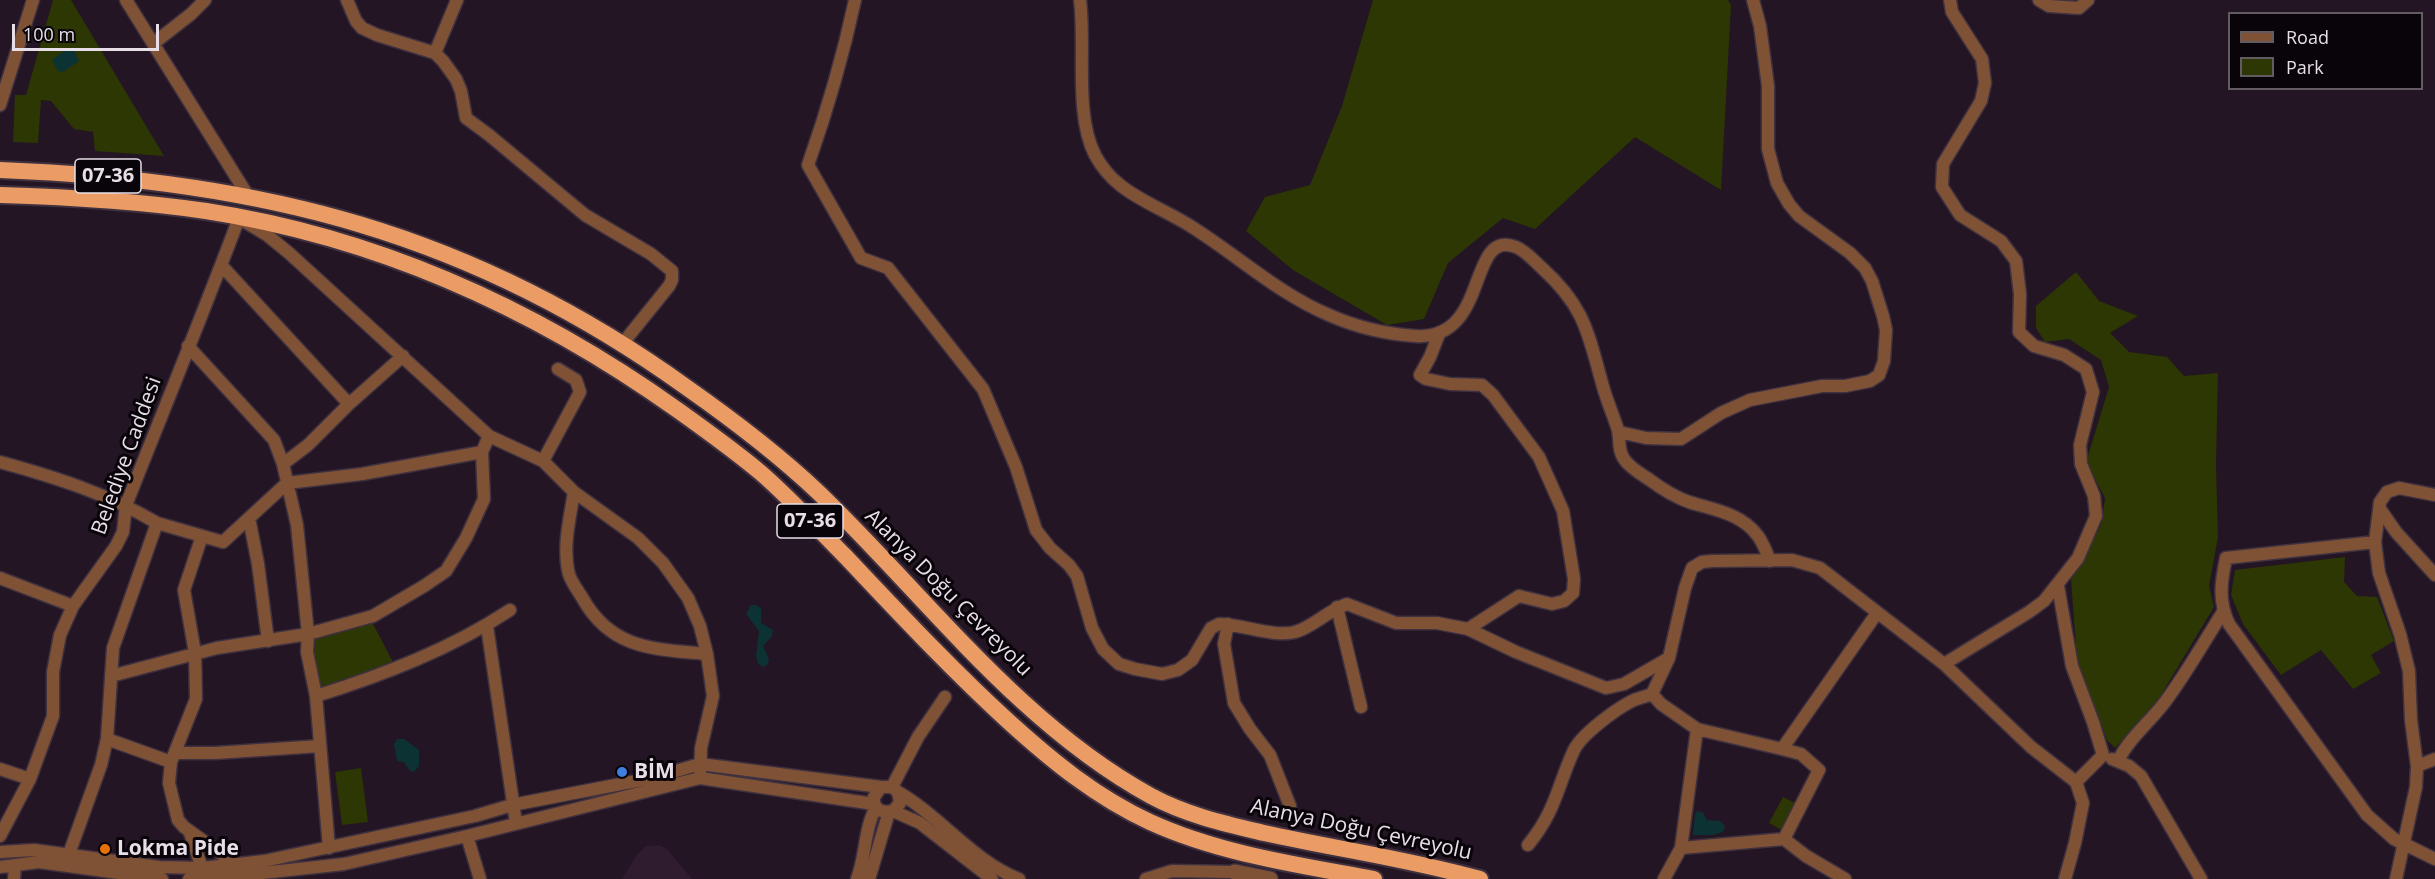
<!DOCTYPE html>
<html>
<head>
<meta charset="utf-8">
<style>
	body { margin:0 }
	#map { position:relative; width:2435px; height:879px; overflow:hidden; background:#231523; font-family:"Open Sans",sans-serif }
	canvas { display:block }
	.legend { position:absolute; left:2228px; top:12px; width:195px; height:78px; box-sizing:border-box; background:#090409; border:2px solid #625b62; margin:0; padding:8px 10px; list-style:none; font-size:18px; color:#e8dee8 }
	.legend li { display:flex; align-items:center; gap:12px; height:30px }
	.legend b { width:30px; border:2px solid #625b62 }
	.scale { position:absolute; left:12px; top:24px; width:147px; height:27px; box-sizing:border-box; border:3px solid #e8dee8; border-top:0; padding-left:8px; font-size:18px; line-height:21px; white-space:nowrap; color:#e8dee8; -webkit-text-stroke:4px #090409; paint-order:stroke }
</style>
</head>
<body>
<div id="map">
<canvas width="2435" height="879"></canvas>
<ul class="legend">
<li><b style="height:8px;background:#7f5235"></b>Road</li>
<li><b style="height:16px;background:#2c3703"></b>Park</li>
</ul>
<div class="scale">100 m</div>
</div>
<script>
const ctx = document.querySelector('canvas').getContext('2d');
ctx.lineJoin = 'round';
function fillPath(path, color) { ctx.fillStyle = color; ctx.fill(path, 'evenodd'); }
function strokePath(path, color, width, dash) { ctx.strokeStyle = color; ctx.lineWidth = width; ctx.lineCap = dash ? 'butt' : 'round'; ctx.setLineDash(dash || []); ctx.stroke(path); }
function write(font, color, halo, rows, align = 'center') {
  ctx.font = font + ' "Open Sans",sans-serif'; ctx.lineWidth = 6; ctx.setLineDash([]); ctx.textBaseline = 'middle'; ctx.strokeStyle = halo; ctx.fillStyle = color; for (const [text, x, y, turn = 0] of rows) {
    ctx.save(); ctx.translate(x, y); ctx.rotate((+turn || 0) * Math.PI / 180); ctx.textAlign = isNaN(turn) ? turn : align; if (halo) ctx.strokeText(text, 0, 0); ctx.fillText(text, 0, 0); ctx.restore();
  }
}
const built = new Path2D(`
	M 659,845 L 667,849 L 692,879 L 622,879 L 636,856 L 646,846 Z`);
const green = new Path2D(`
	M 53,0 L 71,0 L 164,156 L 95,151 L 93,132 L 74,129 L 51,101 L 41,100 L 38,143 L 13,142 L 15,95 L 26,95 Z
	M 1373,0 L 1728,0 L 1731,5 L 1721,190 L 1635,137 L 1535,229 L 1503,218 L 1448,263 L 1424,319 L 1387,325 L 1293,270 L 1246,231 L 1265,197 L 1310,185 L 1342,106 Z
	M 2076,272 L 2099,301 L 2138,316 L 2110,333 L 2129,352 L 2167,357 L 2184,376 L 2218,373 L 2216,464 L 2218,537 L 2209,586 L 2214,607 L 2158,700 L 2115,748 L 2107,740 L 2077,661 L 2071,579 L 2101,525 L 2105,498 L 2086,462 L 2109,387 L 2101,360 L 2069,339 L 2045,342 L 2036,328 L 2036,306 Z
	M 2345,557 L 2344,582 L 2357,596 L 2377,597 L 2394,641 L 2371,655 L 2381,673 L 2353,689 L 2321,650 L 2281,675 L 2243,624 L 2231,595 L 2235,570 Z
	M 371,620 L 395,666 L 318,692 L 311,636 Z
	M 361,768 L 368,822 L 342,825 L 335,772 Z
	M 1783,797 L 1797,804 L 1782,830 L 1769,823 Z`);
const water = new Path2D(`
	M 73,48 L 79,61 L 63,72 L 58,71 L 52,60 L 66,49 Z
	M 751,605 L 756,605 L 761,608 L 761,623 L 773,630 L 772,636 L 763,646 L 769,659 L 767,665 L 763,667 L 758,664 L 756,656 L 759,631 L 746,614 Z
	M 397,739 L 404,739 L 419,750 L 419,766 L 415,771 L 411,772 L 404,762 L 397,761 L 394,744 Z
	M 1697,811 L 1703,813 L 1707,820 L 1720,821 L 1725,826 L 1723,832 L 1713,835 L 1693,835 L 1695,814 Z`);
const minor = new Path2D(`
	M 126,0 L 248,196
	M 347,0 L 356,21 L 362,28 L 377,35 L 435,53 L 443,61 L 456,79 L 461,91 L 466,118 L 489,135 L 585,215 L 651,254 L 672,271 L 672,280 L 669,286 L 623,343
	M 855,0 C 843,56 827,111 808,165 L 861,258 L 888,268 L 983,389 L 1016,467 L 1036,530 L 1050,548 L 1069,565 L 1077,576 L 1092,628 L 1103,649 L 1119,664 L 1135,669 L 1162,674 L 1178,670 L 1192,660 L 1211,628 L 1219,624 C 1242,624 1277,639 1298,631 C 1315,625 1329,610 1347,604 L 1396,623 L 1437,623 L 1468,629 L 1516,652 L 1606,688 L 1624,684 L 1669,658
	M 1080,0 C 1086,47 1074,114 1095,155 C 1101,166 1110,177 1120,185 C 1141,202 1169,212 1192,227 C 1238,256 1279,294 1329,315 C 1356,327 1386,334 1415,336 C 1491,341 1466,228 1516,247 C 1526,251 1534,261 1542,268 C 1587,309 1588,335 1604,390 C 1608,403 1613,415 1617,427 C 1621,438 1617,449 1624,459 C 1630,468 1641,474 1650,480 C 1662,489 1675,497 1689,502 C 1714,510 1741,513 1758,536 C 1763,543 1767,553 1770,561
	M 2039,0 L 2049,6 L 2079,8 L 2088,0
	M 154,43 L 191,14 L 205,0
	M 435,53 L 457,0
	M 0,105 L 33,0
	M 222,266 L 349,404
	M 1439,334 L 1430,357 L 1420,375 L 1426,379 L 1450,384 L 1482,385 L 1493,395 L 1539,457 L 1563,511 L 1574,579 L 1573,593 L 1564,601 L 1552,604 L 1519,596 L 1468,629
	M 188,346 L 274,440 L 283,464 L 297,525 L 308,634 L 307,652 L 316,696 L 329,848
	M 1619,432 L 1646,438 L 1681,439 L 1721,413 L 1750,400 L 1822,386 L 1845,386 L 1870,381 L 1879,375 L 1884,361 L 1886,330 L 1883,316 L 1872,281 L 1865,268 L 1850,253 L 1799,216 L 1789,204 L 1777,183 L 1768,149 L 1768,86 L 1760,26 L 1753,0
	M 543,461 L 580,392 L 576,380 L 558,369
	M 0,462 C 55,477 108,494 157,523 L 113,648 L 107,739 L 101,765 L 69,854
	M 283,464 L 308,445 L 349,404 L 403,356
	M 574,492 C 570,517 563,545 568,570 C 569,580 578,590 583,599 C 612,650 655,649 707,654
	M 2380,509 L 2396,532 L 2435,575
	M 249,518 L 258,564 L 268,641
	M 157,523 L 223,542 L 287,483 L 362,474 L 482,452 L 489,436
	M 202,536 L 184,590 L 195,653 L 196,699 L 171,762 L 169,783 L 178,820 L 184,827 L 237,865
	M 2375,542 L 2226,558 C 2221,582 2218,601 2229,624 L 2367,815 L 2394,839 L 2435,859
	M 0,578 L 73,606
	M 2058,586 L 2072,666 L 2093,722 L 2103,755 L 2076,782
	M 1337,607 L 1361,707
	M 1228,624 L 1224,644 L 1234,703 L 1250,729 L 1270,755 L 1290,806
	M 487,626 L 516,823
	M 1944,664 L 2031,747 L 2076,782 L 2083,803 L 2075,843 L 2065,879
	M 111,676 L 217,648 L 308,634 L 373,616 L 424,586 L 446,571 L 466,538 L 484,499 L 482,452
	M 316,696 C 383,675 451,649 510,610
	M 1697,729 L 1782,749
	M 107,739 L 171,762
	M 175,753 L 215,753 L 320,746
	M 2112,759 L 2129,766 L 2141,776 L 2201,879
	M 2118,761 C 2129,738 2150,722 2165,702 C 2186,674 2204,642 2223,612
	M 2417,766 L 2435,759
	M 0,769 L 30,779
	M 892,787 L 918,737 L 945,697
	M 898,792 C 940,816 974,862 1019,879
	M 893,811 L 900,803 L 898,792 L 892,787 L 881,787 L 874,797 L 874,804 L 879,810 L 885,812 L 893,811 L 920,823 L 992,879
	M 190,833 L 202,868
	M 0,836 L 30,779 L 53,716 L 53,672 L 60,635 L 73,606 L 116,546 L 123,532 L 126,505 C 164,409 203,314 239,218 L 267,235 L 289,253 L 489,436 L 543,461 L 574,492 L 638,538 L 663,563 L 688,598 L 700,626 L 707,654 L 713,696 L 701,748 L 700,778
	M 467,836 L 480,879
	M 1784,839 L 1806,856 L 1845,879
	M 1528,845 C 1556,811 1557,787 1574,750 C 1582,734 1615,710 1630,702 C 1637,698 1645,697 1652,694
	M 1681,848 L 1784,839 L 1819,770 L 1801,754 L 1782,749 L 1877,613
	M 0,852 L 34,850 L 159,867 L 202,868 L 264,861 L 475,816 L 512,805 L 652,778 L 700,764 L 881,787
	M 0,867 L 39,862 L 162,879
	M 14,879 L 15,865
	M 189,879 L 244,875 L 344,864 L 467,836 L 700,778 L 874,804
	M 857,879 C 866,856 864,829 876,807
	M 869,879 L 889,812
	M 1146,879 L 1172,871 L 1235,872
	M 1664,879 L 1681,848 L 1697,729 L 1661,704 L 1652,694 L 1669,658 L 1685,588 L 1692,568 L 1702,562 L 1712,561 L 1792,560 L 1820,568 L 1944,664 L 2029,612 L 2044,601 L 2078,558 L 2096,516 L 2094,496 L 2081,464 L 2080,445 L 2093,392 L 2086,369 L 2064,355 L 2034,346 L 2019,332 L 2020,294 L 2016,261 L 2001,241 L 1960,215 L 1942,187 L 1943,164 L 1981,101 L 1985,83 L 1982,59 L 1952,12 L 1950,0
	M 2396,879 L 2416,787 L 2417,766 L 2411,720 L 2409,671 L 2400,634 L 2379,573 L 2375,542 L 2380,502 L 2387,492 L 2399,488 L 2435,495`);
const tertiary = new Path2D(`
	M 1235,872 L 1270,879`);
const trunk = new Path2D(`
	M 0,170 C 260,180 472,233 686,387 C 733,420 778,454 819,493 C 926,596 1018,723 1151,796 C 1186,815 1226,824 1264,833 C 1336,849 1409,859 1480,879
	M 0,195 C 69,197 138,201 206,211 C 381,238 536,309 679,411 C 707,431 735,451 761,473 C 791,499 818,529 846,557 C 899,613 951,669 1008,721 C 1052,761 1096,797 1150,822 C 1220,854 1299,865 1374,879`);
const markers = [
	[622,772,6,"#3f7fe0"],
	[105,849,6,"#e8710a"]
];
const shields = [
	[108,176,66],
	[810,521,66]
];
const shieldNames = [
	["07-36",108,176],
	["07-36",810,521]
];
const streetNames = [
	["Belediye Caddesi",127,456,-70],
	["Alanya Doğu Çevreyolu",948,593,45],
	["Alanya Doğu Çevreyolu",1361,830,12]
];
const poiNames = [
	["BİM",634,772],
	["Lokma Pide",117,849]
];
fillPath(built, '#2f1c2f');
fillPath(green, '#2c3703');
fillPath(water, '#0d3234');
strokePath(minor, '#3f313f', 15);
strokePath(tertiary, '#3f313f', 18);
strokePath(trunk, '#3f313f', 20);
strokePath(minor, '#7f5235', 12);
strokePath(tertiary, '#7f5235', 15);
strokePath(trunk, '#eb9c65', 16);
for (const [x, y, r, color] of markers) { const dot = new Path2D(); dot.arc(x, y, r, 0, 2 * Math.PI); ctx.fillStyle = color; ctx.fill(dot); strokePath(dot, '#090409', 2); }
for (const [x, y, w] of shields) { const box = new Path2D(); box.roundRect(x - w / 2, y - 17, w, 34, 4.5); ctx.fillStyle = '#090409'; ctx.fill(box); strokePath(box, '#e8dee8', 1.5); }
write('bold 20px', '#e8dee8', null, shieldNames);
write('21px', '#e8dee8', '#090409', streetNames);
write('bold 21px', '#e8dee8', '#090409', poiNames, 'left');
</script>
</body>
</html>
